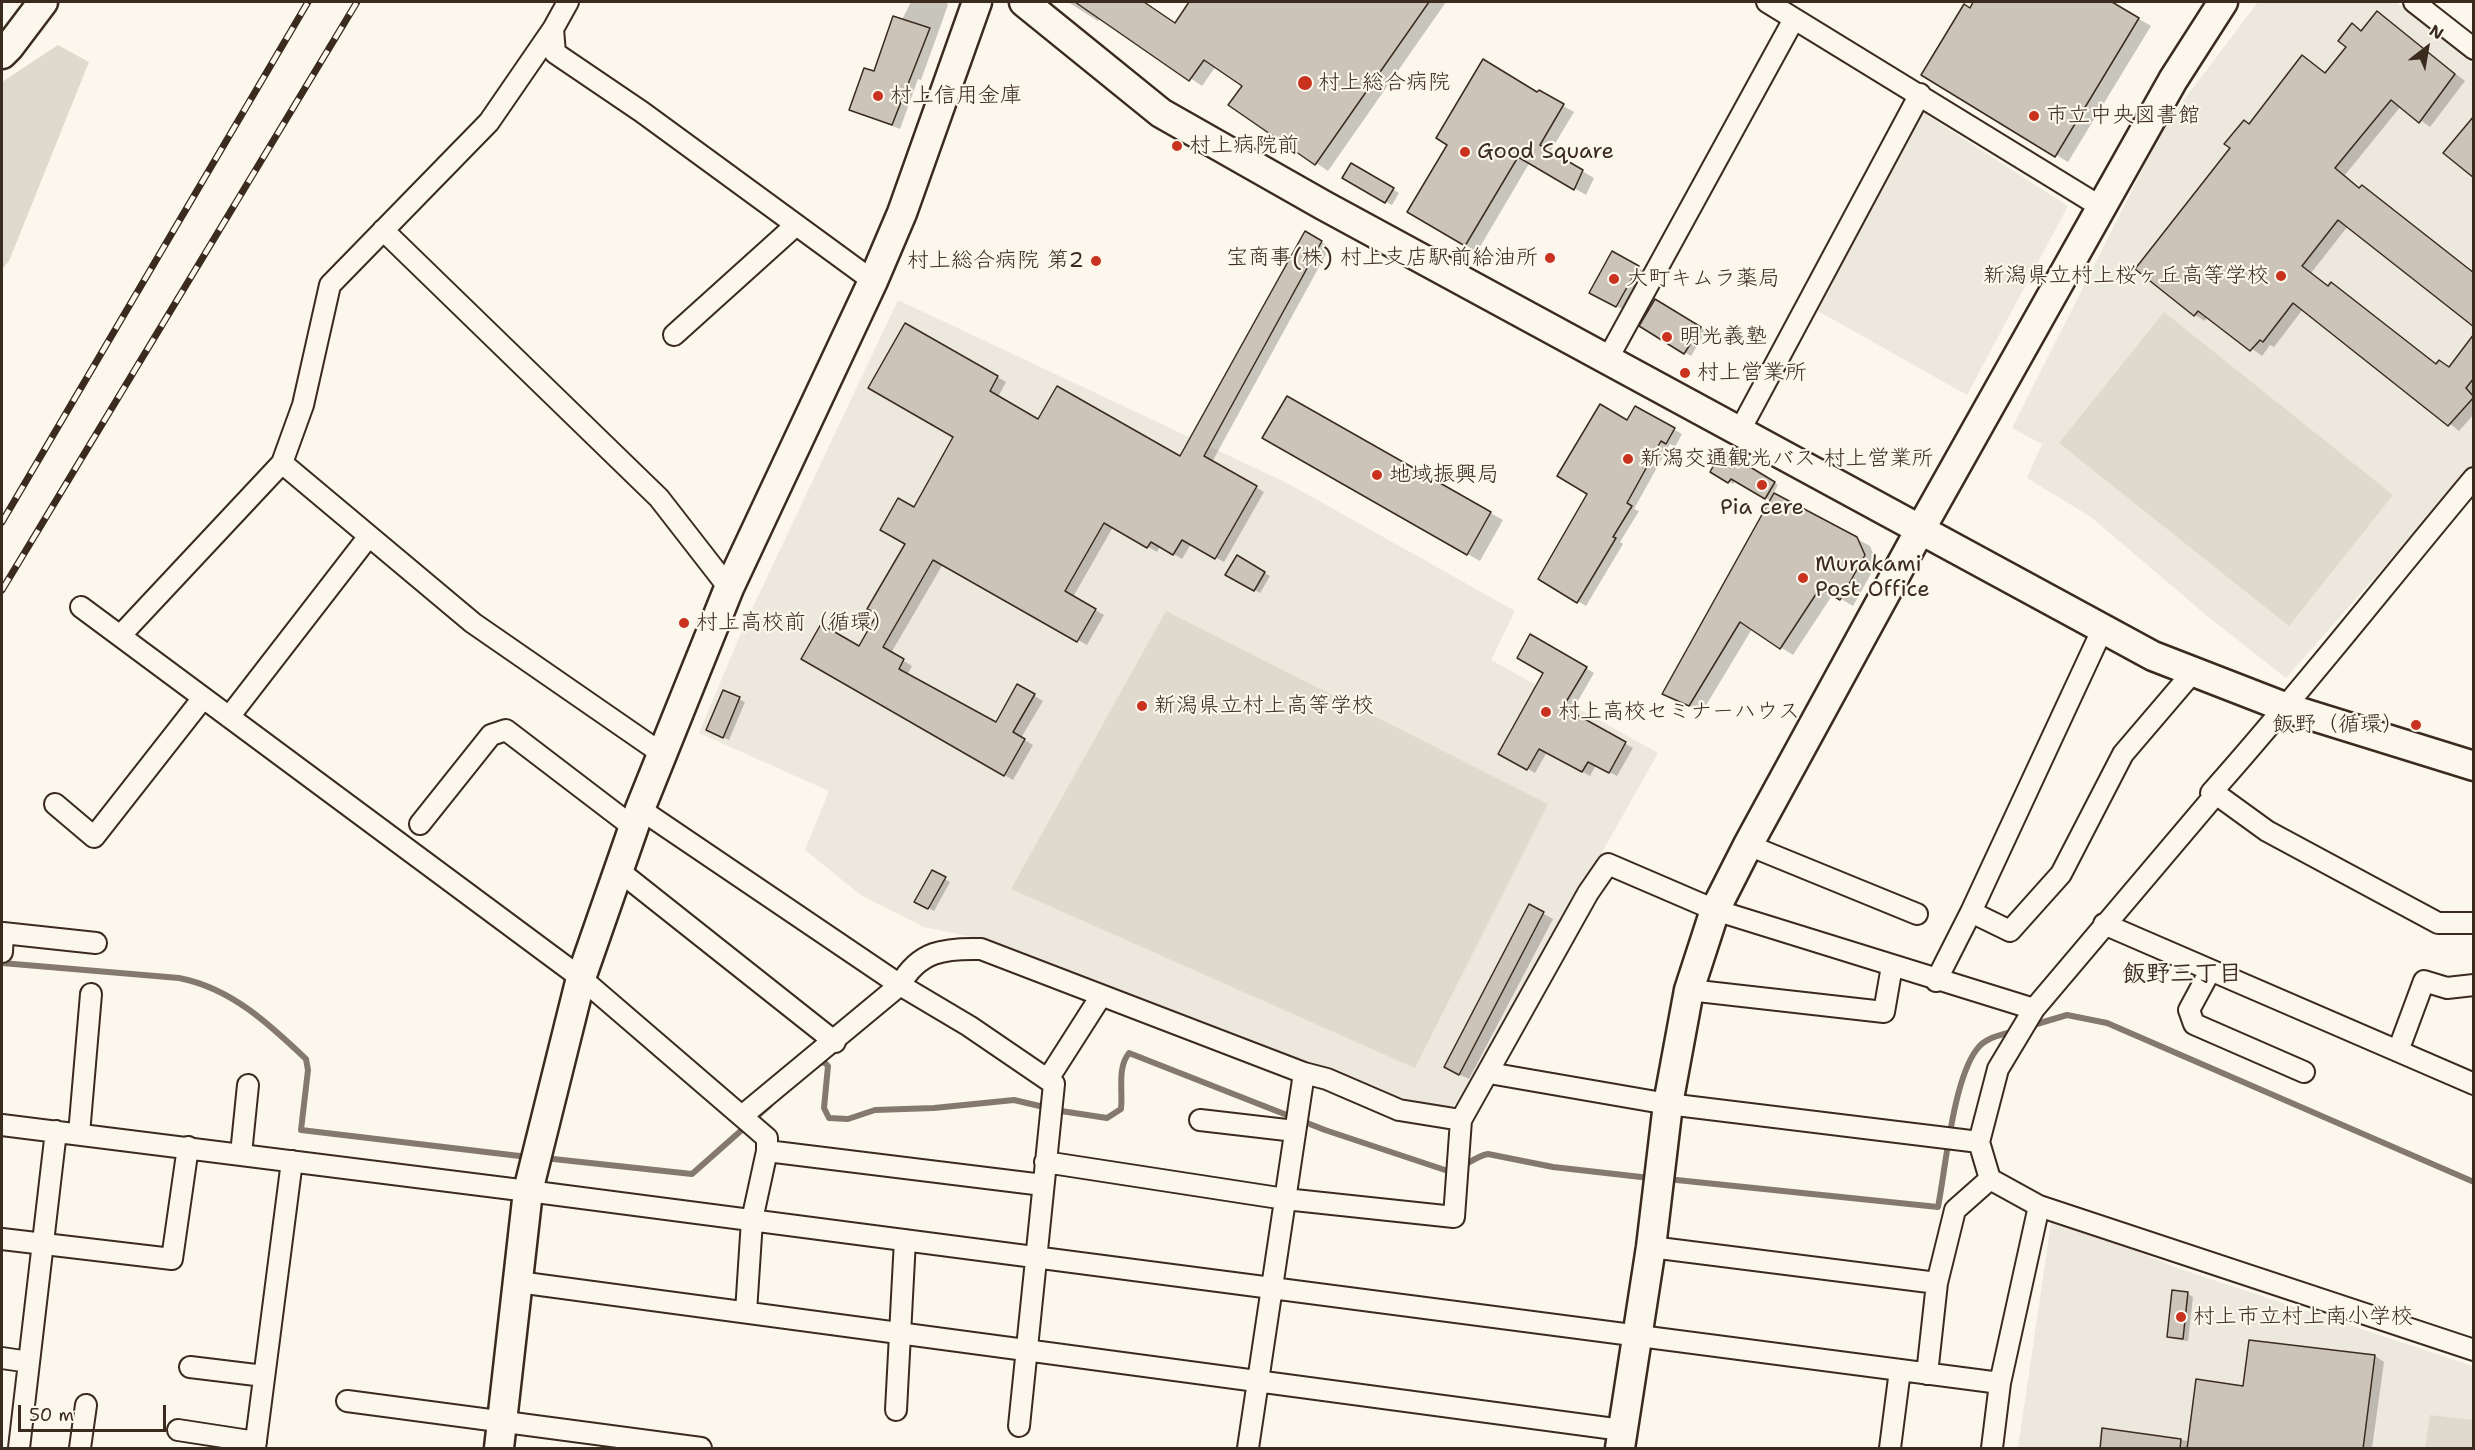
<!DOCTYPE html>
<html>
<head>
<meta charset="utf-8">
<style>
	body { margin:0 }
	#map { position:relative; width:2475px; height:1450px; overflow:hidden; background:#fbf7ec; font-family:"Shantell Sans",sans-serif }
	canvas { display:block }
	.frame { position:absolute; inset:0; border:3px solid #3b2a1e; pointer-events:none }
	.north { position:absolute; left:2397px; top:18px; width:60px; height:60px; -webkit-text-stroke:4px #fbf7ec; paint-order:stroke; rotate:31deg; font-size:16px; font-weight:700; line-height:24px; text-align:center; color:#3b2a1e }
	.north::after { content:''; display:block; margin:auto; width:21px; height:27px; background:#3b2a1e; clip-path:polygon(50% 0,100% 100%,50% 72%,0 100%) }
	.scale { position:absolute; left:18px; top:1405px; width:148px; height:27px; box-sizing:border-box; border:3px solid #3b2a1e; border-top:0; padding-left:8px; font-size:18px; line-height:21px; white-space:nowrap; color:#3b2a1e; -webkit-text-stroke:4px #fbf7ec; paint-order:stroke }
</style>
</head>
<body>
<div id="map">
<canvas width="2475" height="1450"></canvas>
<div class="frame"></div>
<div class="north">N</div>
<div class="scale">50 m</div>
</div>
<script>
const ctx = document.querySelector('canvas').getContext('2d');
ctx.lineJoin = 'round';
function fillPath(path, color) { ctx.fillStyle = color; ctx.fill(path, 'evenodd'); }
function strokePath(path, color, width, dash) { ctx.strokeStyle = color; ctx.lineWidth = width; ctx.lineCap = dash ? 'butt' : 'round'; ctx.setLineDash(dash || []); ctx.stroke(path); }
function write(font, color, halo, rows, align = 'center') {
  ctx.font = font + ' "Shantell Sans","Klee One",sans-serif'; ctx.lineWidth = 4.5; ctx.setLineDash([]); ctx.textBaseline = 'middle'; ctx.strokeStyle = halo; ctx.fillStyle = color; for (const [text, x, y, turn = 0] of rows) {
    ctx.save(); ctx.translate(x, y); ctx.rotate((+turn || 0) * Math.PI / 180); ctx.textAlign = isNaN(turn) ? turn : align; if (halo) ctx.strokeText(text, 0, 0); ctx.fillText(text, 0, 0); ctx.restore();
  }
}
const built = new Path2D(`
	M 2258,2 L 2396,2 L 2473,64 L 2473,466 L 2286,678 L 2207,616 L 2091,517 L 2027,478 L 2042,444 L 2012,428 L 2165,125 Z
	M 1922,112 L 2068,206 L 1967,395 L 1818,311 Z
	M 898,300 L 1289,484 L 1515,611 L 1491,660 L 1658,753 L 1461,1103 L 1442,1108 L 1426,1107 L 991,941 L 924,927 L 862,896 L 805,850 L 829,791 L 699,733 L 744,626 Z
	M 2052,1216 L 2177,1268 L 2473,1366 L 2473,1448 L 2018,1448 Z`);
const green = new Path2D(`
	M 58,45 L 89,62 L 9,261 L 2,269 L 2,82 Z
	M 2164,312 L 2393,495 L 2289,626 L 2059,443 Z
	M 1166,611 L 1548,804 L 1415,1068 L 1011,889 Z
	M 2430,1415 L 2473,1420 L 2473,1448 L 2425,1448 Z`);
const shadow = new Path2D(`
	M 911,2 L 946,2 L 948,5 L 921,80 L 918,79 L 900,129 L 851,110 L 875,73 Z
	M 1068,2 L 1144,2 L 1176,24 L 1191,2 L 1446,2 L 1328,171 L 1230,105 L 1244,86 L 1216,66 L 1202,86 L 1100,17 L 1098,21 Z
	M 1975,2 L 2110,2 L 2151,26 L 2068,162 L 1923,74 Z
	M 2377,13 L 2465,81 L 2430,127 L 2401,106 L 2345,175 L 2361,189 L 2362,187 L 2373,193 L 2474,273 L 2348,226 L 2311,273 L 2330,287 L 2332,284 L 2342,290 L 2437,365 L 2450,368 L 2474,336 L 2474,414 L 2459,431 L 2303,309 L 2274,347 L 2270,345 L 2262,356 L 2208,316 L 2205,321 L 2195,315 L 2250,125 L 2302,57 L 2326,74 L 2348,47 L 2353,25 L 2362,31 Z
	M 1539,92 L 1574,112 L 1550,152 L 1594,178 L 1586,195 L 1530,162 L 1477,252 L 1409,212 Z
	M 1351,165 L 1399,193 L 1392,205 L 1344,178 Z
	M 1306,233 L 1330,247 L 1212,462 L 1264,492 L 1224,562 L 1191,544 L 1182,559 L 1160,546 L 1157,552 L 1113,527 L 1073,597 L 1104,615 L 1087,645 L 943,564 L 891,653 L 912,666 L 907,675 L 996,724 L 1018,686 L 1043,701 L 1021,738 L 1033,745 L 1013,780 L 803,659 L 859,648 L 879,614 L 907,543 L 915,509 L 955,437 L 906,325 L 1006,382 L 998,397 L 1039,421 L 1180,458 Z
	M 1613,253 L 1644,271 L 1622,309 L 1591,292 Z
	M 1656,301 L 1706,331 L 1691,356 L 1641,326 Z
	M 1287,398 L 1503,520 L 1480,561 L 1264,438 Z
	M 1635,408 L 1682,434 L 1675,447 L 1670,444 L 1634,509 L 1639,511 L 1620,542 L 1623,544 L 1586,606 L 1540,579 Z
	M 1722,452 L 1778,485 L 1773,494 L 1870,546 L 1877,563 L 1853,606 L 1833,594 L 1793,655 L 1752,629 L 1702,712 L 1664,694 L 1771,501 L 1736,480 L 1733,484 L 1712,471 Z
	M 1237,557 L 1270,576 L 1260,593 L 1227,574 Z
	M 1531,636 L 1594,673 L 1571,713 L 1633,748 L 1617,776 L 1596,765 L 1590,776 L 1547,752 L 1535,773 L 1500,753 L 1545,672 Z
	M 724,692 L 745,702 L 729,740 L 714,733 Z
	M 932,872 L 950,882 L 934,911 L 916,901 Z
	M 1529,906 L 1553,919 L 1469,1079 L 1454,1072 Z
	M 2188,1294 L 2193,1297 L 2188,1341 L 2174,1339 L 2169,1336 Z
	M 2250,1341 L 2375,1356 L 2384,1362 L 2372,1448 L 2101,1448 L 2104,1430 L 2189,1441 L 2244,1388 Z`);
const stream = new Path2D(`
	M 2,963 L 179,978 C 231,988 269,1024 306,1059 L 308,1070 L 301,1130 L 528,1157
	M 2030,1026 L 2067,1015 L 2107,1023 L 2474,1182
	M 815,1064 L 824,1062 L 828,1066 L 824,1108 L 829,1118 L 848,1119 L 875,1110 L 934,1108 L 1014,1100 L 1061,1111 L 1107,1118 L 1121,1109 C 1123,1090 1117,1068 1129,1053 L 1325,1130 L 1451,1172 C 1465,1167 1475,1156 1488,1154 L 1553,1167 L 1650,1178
	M 544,1158 L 692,1174 L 770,1105
	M 1667,1179 L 1938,1207 C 1946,1166 1953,1080 1977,1049 C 1986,1037 2001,1035 2014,1031`);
const building = new Path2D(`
	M 1075,2 L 1144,2 L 1175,23 L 1189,2 L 1429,2 L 1315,165 L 1228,105 L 1242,86 L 1204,60 L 1189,81 Z
	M 1973,2 L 2112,2 L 2139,18 L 2055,157 L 1921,75 L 1964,4 L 1970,8 Z
	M 2377,11 L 2455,74 L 2419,123 L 2391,100 L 2335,168 L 2359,188 L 2362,185 L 2474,273 L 2474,327 L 2338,220 L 2302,266 L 2328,286 L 2331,282 L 2436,364 L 2439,360 L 2449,367 L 2474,334 L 2474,378 L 2466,388 L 2474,397 L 2448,426 L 2293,303 L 2263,342 L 2260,340 L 2250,351 L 2198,311 L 2194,316 L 2135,269 L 2230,148 L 2224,144 L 2244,120 L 2249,124 L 2302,55 L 2325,73 L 2346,47 L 2338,41 L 2352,23 L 2361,31 Z
	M 893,16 L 930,28 L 892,125 L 849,110 L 864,68 L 874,71 Z
	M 1483,59 L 1537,92 L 1539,90 L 1564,104 L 1540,145 L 1583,170 L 1574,190 L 1518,157 L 1465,246 L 1407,212 L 1447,145 L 1436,138 Z
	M 2474,116 L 2474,178 L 2443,153 Z
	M 1351,163 L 1394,188 L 1385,203 L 1342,178 Z
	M 1305,231 L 1322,241 L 1204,456 L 1257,486 L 1215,559 L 1182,540 L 1173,555 L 1151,542 L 1147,548 L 1104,523 L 1065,591 L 1096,609 L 1077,642 L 933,560 L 883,647 L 904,659 L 899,669 L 996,722 L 1017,684 L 1035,694 L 1013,732 L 1025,739 L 1004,776 L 801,659 L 821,624 L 859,646 L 877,614 L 867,609 L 905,544 L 880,530 L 898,498 L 914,507 L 953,437 L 868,388 L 905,323 L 998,376 L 990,391 L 1038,419 L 1057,386 L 1180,456 Z
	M 1612,251 L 1639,266 L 1616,307 L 1589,293 Z
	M 1655,299 L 1701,327 L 1684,354 L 1639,326 Z
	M 1287,396 L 1491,512 L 1467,555 L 1262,438 Z
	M 1600,404 L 1627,420 L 1635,406 L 1675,428 L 1666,444 L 1661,441 L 1627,503 L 1632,506 L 1613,537 L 1616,538 L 1577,603 L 1538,579 L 1587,494 L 1557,476 Z
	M 1722,450 L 1775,482 L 1765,499 L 1731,479 L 1728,483 L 1710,472 Z
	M 1774,493 L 1857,537 L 1865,555 L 1840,600 L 1820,588 L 1780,649 L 1740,622 L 1689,706 L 1662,694 Z
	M 1237,555 L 1265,572 L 1254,591 L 1225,575 Z
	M 1530,634 L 1587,667 L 1563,707 L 1626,742 L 1609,773 L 1588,762 L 1582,772 L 1539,749 L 1527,770 L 1498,754 L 1543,673 L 1517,658 Z
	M 723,690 L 740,697 L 723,738 L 706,730 Z
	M 932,870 L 946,877 L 928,909 L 914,902 Z
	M 1529,904 L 1544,912 L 1459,1075 L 1444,1067 Z
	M 2172,1290 L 2188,1292 L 2183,1339 L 2167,1337 Z
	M 2249,1340 L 2375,1355 L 2363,1449 L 2187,1449 L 2196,1379 L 2243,1386 Z
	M 2102,1428 L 2181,1439 L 2180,1449 L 2100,1449 Z`);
const street = new Path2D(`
	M 568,2 L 553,29 L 555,53 L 642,112 L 873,281
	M 1767,2 L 2101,207
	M 2414,2 L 2474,49
	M 383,230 L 659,498 L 729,588
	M 674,335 L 796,225
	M 1607,360 L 1794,19
	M 1739,432 L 1920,94
	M 282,463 L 473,623 L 661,753
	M 2474,478 C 2386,583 2302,691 2211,793 L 2216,794 L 2034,1009 L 1998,1069 L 1979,1142 L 1990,1179 L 2039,1206 L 2474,1350
	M 81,607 L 581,978 L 767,1138 L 767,1151 L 752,1220 L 746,1312
	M 120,636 L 282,463 L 303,405 L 330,285 L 489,122 L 553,29
	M 229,717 L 369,536
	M 2216,794 L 2267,831 L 2438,923 L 2474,923
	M 55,804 L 94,837 L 203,698
	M 640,809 L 900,985 L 969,1026 L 1054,1084 L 1019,1426
	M 420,824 L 491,735 L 506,730 L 633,827
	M 1748,845 L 1917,914
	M 618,870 L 835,1042
	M 1971,912 L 2010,931 L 2061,874 L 2123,754 L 2193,672
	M 2104,924 L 2474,1084
	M 2,952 L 3,933 L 96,943
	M 2210,971 L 2189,1010 L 2194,1024 L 2304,1072
	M 1936,981 L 1971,912 L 2103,628
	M 1689,990 L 1884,1012 L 1892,966
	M 2398,1051 L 2424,981 L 2447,988 L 2474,985
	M 1489,1073 L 1668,1104 L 1979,1142
	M 1048,1079 L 1101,996
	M 742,1116 L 900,985 C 919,951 944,948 981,949 L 1304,1073 L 1327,1079 L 1399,1110 L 1461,1120 L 1588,893 L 1608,864 L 1715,910 L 2034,1009
	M 1200,1120 L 1295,1131
	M 2,1125 L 528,1191 L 2000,1383
	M 79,1134 L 91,994
	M 767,1151 L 1043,1185
	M 241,1154 L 248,1085
	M 1045,1162 L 1285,1199 L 1454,1217 L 1461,1120
	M 2,1239 L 172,1259 L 188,1147
	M 1651,1247 L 1937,1283
	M 518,1282 L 1622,1430
	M 2,1358 L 29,1362
	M 190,1367 L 264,1376
	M 1927,1374 L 1937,1283 L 1955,1210 L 1990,1179
	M 347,1401 L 701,1448
	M 896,1410 L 905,1240
	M 178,1430 L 256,1442
	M 19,1448 L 56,1131
	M 80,1448 L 86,1405
	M 255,1448 L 292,1161
	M 1248,1448 L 1304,1073
	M 1890,1448 L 1900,1370
	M 1992,1448 L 2000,1383 L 2039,1206`);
const secondary = new Path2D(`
	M 1024,2 L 1161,113 L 1323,205 L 2153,656 L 2287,708 L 2474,766
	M 2,54 L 9,47 L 43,2
	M 499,1448 L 528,1191 L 581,978 L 640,809 L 729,588 L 873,281 L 902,213 L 977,2
	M 1620,1448 L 1651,1247 L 1668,1104 L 1689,990 L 1715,910 L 1748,845 L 1920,530 L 2173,80 L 2223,2`);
const rail = new Path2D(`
	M 2,522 L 308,2
	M 2,590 L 357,2`);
const markers = [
	[1305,83,8,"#c8321e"],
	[878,96,6,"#c8321e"],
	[2034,116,6,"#c8321e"],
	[1177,146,6,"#c8321e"],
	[1465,152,6,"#c8321e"],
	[1550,258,6,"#c8321e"],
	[1096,261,6,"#c8321e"],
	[2281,276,6,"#c8321e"],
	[1614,279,6,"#c8321e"],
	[1667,337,6,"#c8321e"],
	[1685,373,6,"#c8321e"],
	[1628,459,6,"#c8321e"],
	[1377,475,6,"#c8321e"],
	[1762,485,6,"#c8321e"],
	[1803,578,6,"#c8321e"],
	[684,623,6,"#c8321e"],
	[1142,706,6,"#c8321e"],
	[1546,712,6,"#c8321e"],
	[2416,725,6,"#c8321e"],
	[2181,1317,6,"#c8321e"]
];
const poiNames = [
	["村上総合病院",1318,83],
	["村上信用金庫",890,96],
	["市立中央図書館",2046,116],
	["村上病院前",1189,146],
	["Good Square",1477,152],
	["宝商事(株) 村上支店駅前給油所",1538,258,"right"],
	["村上総合病院 第2",1084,261,"right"],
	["新潟県立村上桜ヶ丘高等学校",2269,276,"right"],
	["大町キムラ薬局",1626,279],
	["明光義塾",1679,337],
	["村上営業所",1697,373],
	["新潟交通観光バス 村上営業所",1640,459],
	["地域振興局",1389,475],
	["Pia cere",1762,508,"center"],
	["Murakami",1815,565],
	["Post Office",1815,590],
	["村上高校前（循環）",696,623],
	["新潟県立村上高等学校",1154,706],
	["村上高校セミナーハウス",1558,712],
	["飯野（循環）",2404,725,"right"],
	["村上市立村上南小学校",2193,1317]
];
const neighbourhoodNames = [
	["飯野三丁目",2182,975]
];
fillPath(built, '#ede8dd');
fillPath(green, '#dfd9ce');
fillPath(shadow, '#0003');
strokePath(stream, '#85796d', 6);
fillPath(building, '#ccc4b9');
strokePath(building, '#3b2a1e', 1.5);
strokePath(street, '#3b2a1e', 24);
strokePath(secondary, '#3b2a1e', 33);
strokePath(street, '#fbf7ec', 20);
strokePath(secondary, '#fbf7ec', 28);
strokePath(rail, '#3b2a1e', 7);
strokePath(rail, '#fbf7ec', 4.5, [14]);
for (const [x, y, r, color] of markers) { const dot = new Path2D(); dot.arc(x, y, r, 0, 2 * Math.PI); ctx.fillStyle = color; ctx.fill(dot); strokePath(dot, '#fbf7ec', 2); }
write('22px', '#3b2a1e', '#fbf7ec', poiNames, 'left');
write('bold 24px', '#3b2a1e', '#fbf7ec', neighbourhoodNames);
</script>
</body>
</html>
